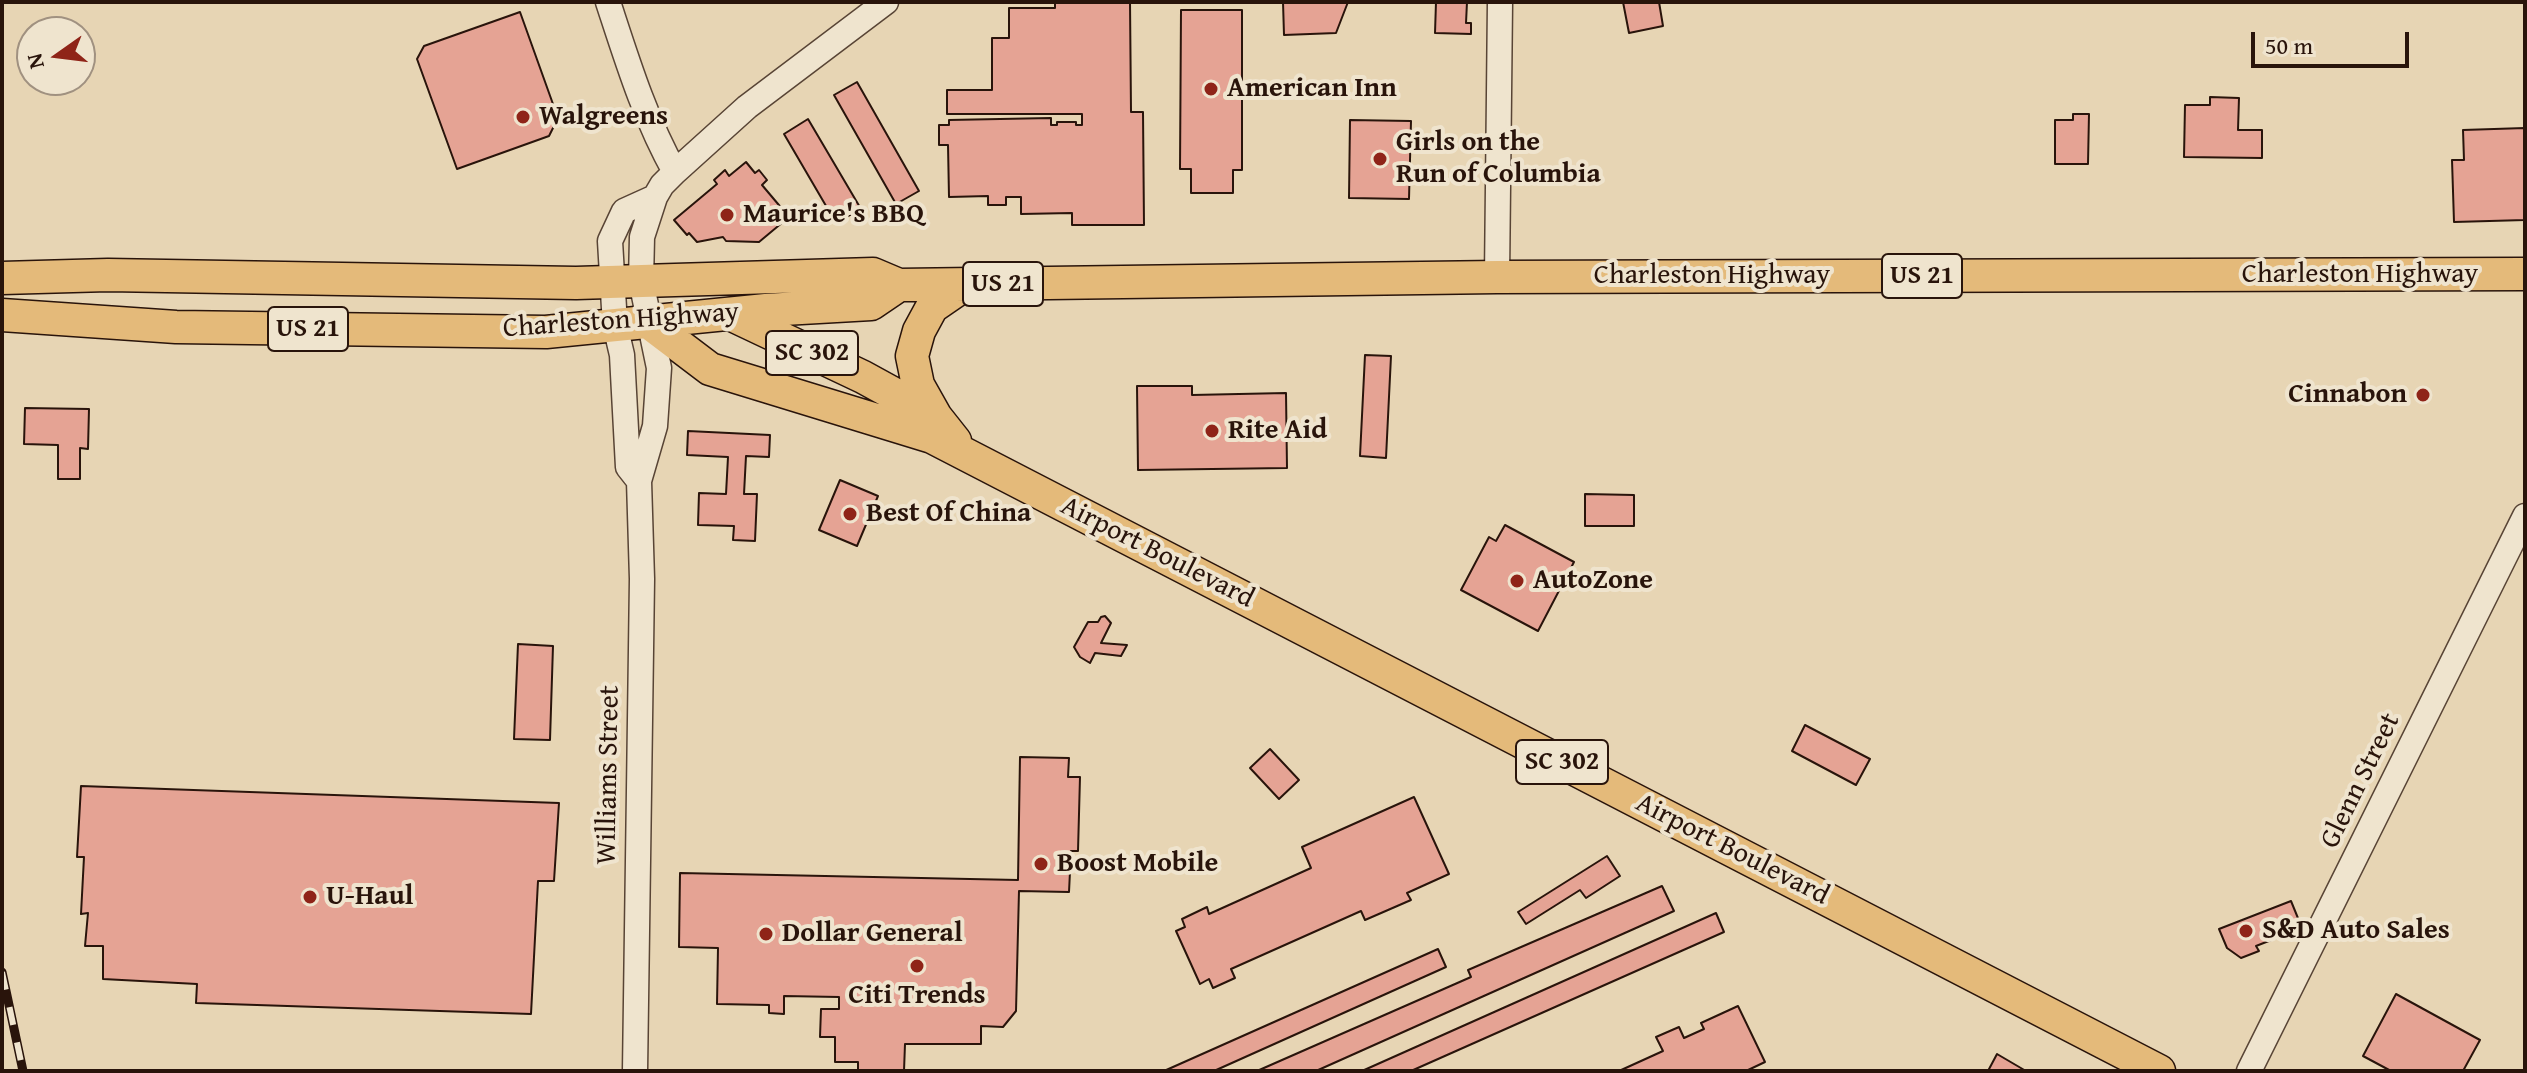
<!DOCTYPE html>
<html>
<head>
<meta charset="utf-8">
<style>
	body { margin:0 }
	#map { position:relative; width:2527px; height:1073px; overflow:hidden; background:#e7d5b4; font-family:"Gentium Book Plus",serif }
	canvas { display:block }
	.frame { position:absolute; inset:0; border:4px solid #29140b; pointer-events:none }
	.north { position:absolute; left:16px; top:16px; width:80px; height:80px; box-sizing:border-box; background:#efe4ce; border:2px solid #a09180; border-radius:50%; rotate:256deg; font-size:22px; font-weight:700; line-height:32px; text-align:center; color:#29140b }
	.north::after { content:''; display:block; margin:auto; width:28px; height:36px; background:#8f2418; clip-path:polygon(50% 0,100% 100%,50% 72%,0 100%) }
	.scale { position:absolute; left:2251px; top:32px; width:158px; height:36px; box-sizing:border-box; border:4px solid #29140b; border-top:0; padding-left:10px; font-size:24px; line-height:28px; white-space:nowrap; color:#29140b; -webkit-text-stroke:6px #efe4ce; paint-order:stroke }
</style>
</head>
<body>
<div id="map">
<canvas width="2527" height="1073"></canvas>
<div class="frame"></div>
<div class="north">N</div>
<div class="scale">50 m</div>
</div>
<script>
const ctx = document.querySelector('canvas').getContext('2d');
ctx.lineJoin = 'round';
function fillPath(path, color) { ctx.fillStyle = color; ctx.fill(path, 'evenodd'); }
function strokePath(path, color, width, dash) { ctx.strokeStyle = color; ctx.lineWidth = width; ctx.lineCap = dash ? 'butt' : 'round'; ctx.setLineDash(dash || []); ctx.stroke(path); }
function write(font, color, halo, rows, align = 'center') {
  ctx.font = font + ' "Gentium Book Plus",serif'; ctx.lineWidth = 8; ctx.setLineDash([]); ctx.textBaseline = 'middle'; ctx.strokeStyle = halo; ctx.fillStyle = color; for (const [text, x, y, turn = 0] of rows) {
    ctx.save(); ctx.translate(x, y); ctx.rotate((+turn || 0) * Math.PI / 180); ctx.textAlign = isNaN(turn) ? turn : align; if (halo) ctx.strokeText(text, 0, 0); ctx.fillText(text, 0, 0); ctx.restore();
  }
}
const building = new Path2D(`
	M 1082,2 L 1130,2 L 1131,112 L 1143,112 L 1144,225 L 1072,225 L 1072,213 L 1021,214 L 1021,197 L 1006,197 L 1006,205 L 988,205 L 988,196 L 949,197 L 948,145 L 939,145 L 939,125 L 949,125 L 949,120 L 1051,118 L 1051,125 L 1057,125 L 1057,122 L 1076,122 L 1076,125 L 1082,125 L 1082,114 L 947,114 L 947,90 L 992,90 L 992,38 L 1009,38 L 1009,8 L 1055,8 L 1055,3 Z
	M 1283,2 L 1348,2 L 1336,33 L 1284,35 Z
	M 1436,2 L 1467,2 L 1466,23 L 1471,23 L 1471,34 L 1435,33 Z
	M 1623,2 L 1659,2 L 1663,26 L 1629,33 Z
	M 1181,10 L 1242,10 L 1242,170 L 1233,170 L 1233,193 L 1191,193 L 1191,169 L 1180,169 Z
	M 520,12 L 558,118 L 549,136 L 457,169 L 417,59 L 424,46 Z
	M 857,82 L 919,191 L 896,204 L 834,95 Z
	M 2210,97 L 2239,98 L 2238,130 L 2262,130 L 2262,158 L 2184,157 L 2185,105 L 2210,105 Z
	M 2073,114 L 2089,114 L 2088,164 L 2055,164 L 2055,120 L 2073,120 Z
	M 808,119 L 861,209 L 836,223 L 784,134 Z
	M 1350,120 L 1411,121 L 1409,199 L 1349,198 Z
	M 2525,128 L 2525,220 L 2454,222 L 2452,160 L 2464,160 L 2463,130 Z
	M 746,162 L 755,173 L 759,170 L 767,180 L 762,185 L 789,217 L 759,242 L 726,241 L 723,237 L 697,242 L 689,233 L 687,235 L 674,220 L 717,184 L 714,180 L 725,170 L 729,176 Z
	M 1365,355 L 1391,356 L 1386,458 L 1360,456 Z
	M 1137,386 L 1192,386 L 1192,395 L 1286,393 L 1287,468 L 1138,470 Z
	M 25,408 L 89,409 L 88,449 L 80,448 L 80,479 L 58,479 L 58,445 L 24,444 Z
	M 688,431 L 770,435 L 769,457 L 746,456 L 744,494 L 757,494 L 755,541 L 733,540 L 734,526 L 698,525 L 699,493 L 726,494 L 728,457 L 687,455 Z
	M 840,480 L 878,496 L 857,546 L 819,530 Z
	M 1585,494 L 1634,495 L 1634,526 L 1585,526 Z
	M 1505,525 L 1574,562 L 1538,631 L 1461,590 L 1489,537 L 1496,541 Z
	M 1105,616 L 1111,623 L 1101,643 L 1127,645 L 1121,656 L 1095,653 L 1090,663 L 1080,657 L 1074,647 L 1088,622 L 1098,622 L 1101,617 Z
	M 518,644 L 553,646 L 550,740 L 514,739 Z
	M 1805,725 L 1870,759 L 1856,785 L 1792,751 Z
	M 1270,749 L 1299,780 L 1279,799 L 1250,768 Z
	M 1020,757 L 1069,758 L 1068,777 L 1080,777 L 1078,851 L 1071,851 L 1069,892 L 1019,891 L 1016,1011 L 1003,1027 L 981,1026 L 981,1044 L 905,1044 L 904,1071 L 858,1071 L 858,1062 L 835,1062 L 835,1037 L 820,1037 L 821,1009 L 839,1009 L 839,997 L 784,996 L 784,1014 L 769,1013 L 769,1005 L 717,1004 L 718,948 L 679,947 L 680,873 L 1018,880 Z
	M 81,786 L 559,803 L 554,881 L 538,881 L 531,1014 L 196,1003 L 197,984 L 103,979 L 103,946 L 85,946 L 88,913 L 81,914 L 84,857 L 77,857 Z
	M 1414,797 L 1449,874 L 1407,893 L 1411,900 L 1365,920 L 1361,911 L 1231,969 L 1235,978 L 1213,988 L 1209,979 L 1200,984 L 1176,931 L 1185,927 L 1182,919 L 1207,907 L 1209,914 L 1311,868 L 1302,847 Z
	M 1607,856 L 1620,876 L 1586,898 L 1580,890 L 1526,924 L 1518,912 Z
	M 1662,886 L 1674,911 L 1316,1071 L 1257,1071 L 1471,977 L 1468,970 Z
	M 2291,901 L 2302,928 L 2256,946 L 2259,951 L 2241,958 L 2227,948 L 2219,929 Z
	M 1716,913 L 1724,932 L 1411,1071 L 1362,1071 Z
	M 1438,949 L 1446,967 L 1214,1071 L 1164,1071 Z
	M 2396,994 L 2480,1040 L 2463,1071 L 2391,1071 L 2363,1056 Z
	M 1738,1006 L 1765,1062 L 1746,1071 L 1619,1071 L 1663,1051 L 1656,1037 L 1679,1027 L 1684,1038 L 1704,1029 L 1701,1023 Z
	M 1997,1054 L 2026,1071 L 1988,1071 Z`);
const minor = new Path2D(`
	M 608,2 C 627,60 645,119 675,172
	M 1497,277 L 1500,2
	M 639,481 L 628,467 L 622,355 L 615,325 L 610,241 L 624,211 L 655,197
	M 635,1071 L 642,579 L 639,481 L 655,426 L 659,368 L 641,281 L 642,237 L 655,197 L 662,185 L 675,172 L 747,107 L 886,2
	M 2249,1071 L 2525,516`);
const major = new Path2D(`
	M 2,278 L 108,275 L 576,283 L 873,274 L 899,285 L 1497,277 L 2525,274
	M 730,314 L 863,377 L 936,417 L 955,441
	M 2,315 L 176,327 L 546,332 L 766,310 L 871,304 L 899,285
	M 648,322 L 710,369 L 932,437 L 2159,1071
	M 936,417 L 918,385 L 912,356 L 919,331 L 932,307 L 964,285`);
const rail = new Path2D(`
	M 2,972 L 23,1071`);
const markers = [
	[1211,89,8,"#8f2418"],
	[523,117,8,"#8f2418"],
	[1380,159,8,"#8f2418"],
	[727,215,8,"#8f2418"],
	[2423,395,8,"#8f2418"],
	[1212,431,8,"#8f2418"],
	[850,514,8,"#8f2418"],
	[1517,581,8,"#8f2418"],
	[1041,864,8,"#8f2418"],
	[310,897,8,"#8f2418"],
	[2246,931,8,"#8f2418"],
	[766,934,8,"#8f2418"],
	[917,966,8,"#8f2418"]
];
const shields = [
	[1922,276,80],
	[1003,284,80],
	[308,329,80],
	[812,353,92],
	[1562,762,92]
];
const shieldNames = [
	["US 21",1922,276],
	["US 21",1003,284],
	["US 21",308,329],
	["SC 302",812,353],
	["SC 302",1562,762]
];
const poiNames = [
	["American Inn",1227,89],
	["Walgreens",539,117],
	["Girls on the",1396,143],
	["Run of Columbia",1396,175],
	["Maurice's BBQ",743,215],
	["Cinnabon",2407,395,"right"],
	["Rite Aid",1228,431],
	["Best Of China",866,514],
	["AutoZone",1533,581],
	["Boost Mobile",1057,864],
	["U-Haul",326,897],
	["S&D Auto Sales",2262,931],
	["Dollar General",782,934],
	["Citi Trends",917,996,"center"]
];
const streetNames = [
	["Charleston Highway",2360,275],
	["Charleston Highway",1712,276],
	["Charleston Highway",621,321,-4],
	["Airport Boulevard",1157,553,27],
	["Williams Street",609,775,-89],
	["Glenn Street",2361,781,-64],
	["Airport Boulevard",1732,850,27]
];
fillPath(building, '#e5a394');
strokePath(building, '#29140b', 2);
strokePath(minor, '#584435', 27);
strokePath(major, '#29140b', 35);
strokePath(minor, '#efe4ce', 24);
strokePath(major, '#e4ba7a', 32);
strokePath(rail, '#29140b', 9);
strokePath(rail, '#efe4ce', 6, [18]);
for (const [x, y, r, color] of markers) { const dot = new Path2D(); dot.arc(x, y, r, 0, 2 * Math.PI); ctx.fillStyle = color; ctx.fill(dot); strokePath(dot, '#efe4ce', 3); }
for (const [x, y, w] of shields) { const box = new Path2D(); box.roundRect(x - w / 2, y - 22, w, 44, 6); ctx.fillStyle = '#efe4ce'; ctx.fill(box); strokePath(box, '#29140b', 2); }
write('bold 26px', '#29140b', null, shieldNames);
write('bold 28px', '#29140b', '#efe4ce', poiNames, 'left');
write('28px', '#29140b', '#efe4ce', streetNames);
</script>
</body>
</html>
